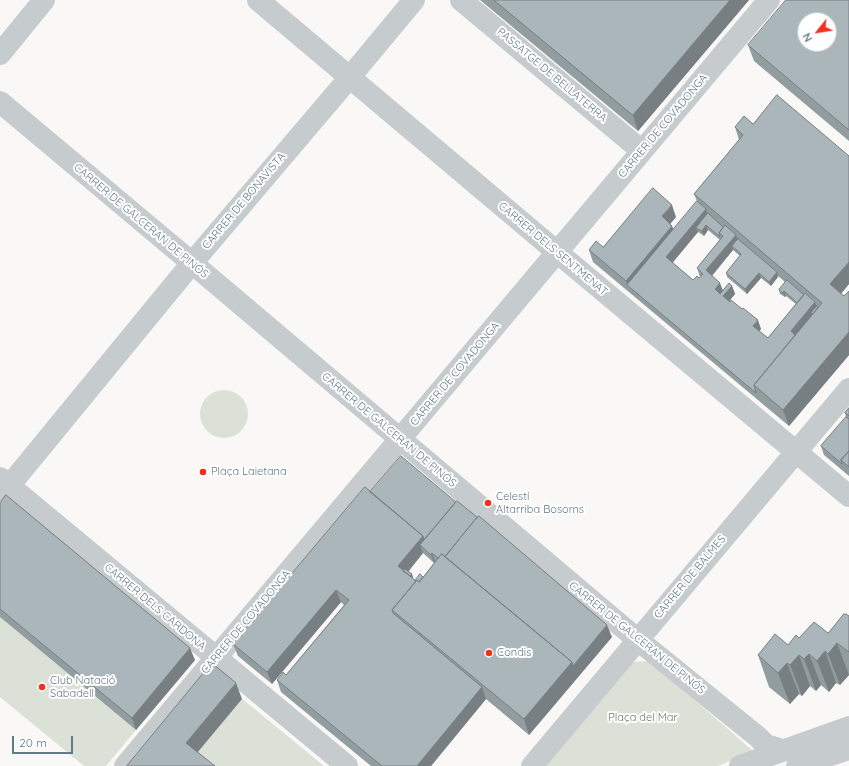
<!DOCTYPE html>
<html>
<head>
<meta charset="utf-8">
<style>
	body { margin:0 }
	#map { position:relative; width:849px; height:766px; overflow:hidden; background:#f9f8f6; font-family:Quicksand,sans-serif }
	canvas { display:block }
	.north { position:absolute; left:797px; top:12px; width:40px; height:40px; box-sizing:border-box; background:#fff; border:1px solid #c0cacd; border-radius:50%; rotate:240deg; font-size:11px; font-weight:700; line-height:16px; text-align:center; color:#617a83 }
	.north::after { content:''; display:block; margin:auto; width:14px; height:18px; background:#f12f1e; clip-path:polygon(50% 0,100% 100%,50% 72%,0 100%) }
	.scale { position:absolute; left:12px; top:736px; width:61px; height:18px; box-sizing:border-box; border:2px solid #617a83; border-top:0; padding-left:5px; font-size:12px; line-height:14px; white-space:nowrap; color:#617a83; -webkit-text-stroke:3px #fff; paint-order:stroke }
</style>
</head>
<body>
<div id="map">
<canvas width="849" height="766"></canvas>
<div class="north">N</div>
<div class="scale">20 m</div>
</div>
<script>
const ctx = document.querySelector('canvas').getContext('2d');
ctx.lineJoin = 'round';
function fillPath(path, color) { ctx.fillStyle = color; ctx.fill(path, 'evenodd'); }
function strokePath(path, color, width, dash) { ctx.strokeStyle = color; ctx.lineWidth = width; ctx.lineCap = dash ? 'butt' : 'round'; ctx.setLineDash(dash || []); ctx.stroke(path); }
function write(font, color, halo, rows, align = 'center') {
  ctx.font = font + ' Quicksand,sans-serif'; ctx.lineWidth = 4; ctx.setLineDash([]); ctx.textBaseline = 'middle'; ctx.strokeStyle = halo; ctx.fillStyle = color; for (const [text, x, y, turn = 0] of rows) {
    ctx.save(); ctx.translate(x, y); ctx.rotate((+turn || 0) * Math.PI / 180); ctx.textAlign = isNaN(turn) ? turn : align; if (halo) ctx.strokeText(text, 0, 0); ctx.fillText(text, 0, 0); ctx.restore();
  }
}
const green = new Path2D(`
	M200 414a24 24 0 1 1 48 0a24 24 0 1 1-48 0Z
	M 0,617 L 136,730 L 106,766 L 84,766 L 0,697 Z
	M 650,661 L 753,751 L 718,766 L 544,766 L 628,662 Z
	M 218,679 L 324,766 L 146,766 Z`);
const minor = new Path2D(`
	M 258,0 L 570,263 L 849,496
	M 461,0 L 642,151
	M 0,54 L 44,0
	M 0,102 L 179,252 L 638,640 L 758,737 L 766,745 L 782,750
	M 0,478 L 347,766
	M 0,497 L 192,263 L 350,77 L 414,0
	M 125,766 C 340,511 555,256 769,0
	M 532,766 L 849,389
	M 740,766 L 849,727`);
const tertiary = new Path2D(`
	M 797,766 L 849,749`);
const wall = new Path2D(`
	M 480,0 L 749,0 L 638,131 Z
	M 849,0 L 849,141 L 754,61 L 748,45 Z
	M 744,116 L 849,284 L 841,293 L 844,296 L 849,291 L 849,355 L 789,426 L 593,262 L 589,250 L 603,247 L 676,217 L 670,224 L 672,226 L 673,230 L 697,201 L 694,194 L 739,140 L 735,127 ZM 708,230 L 720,240 L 697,268 L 700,277 L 699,278 L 693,280 L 672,262 L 698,232 L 704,236 ZM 733,250 L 740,256 L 726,273 L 727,277 L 747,294 L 761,278 L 771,286 L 778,276 L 785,282 L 779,290 L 780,294 L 785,297 L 786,296 L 796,304 L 768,338 L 759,331 L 761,329 L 729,301 L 735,294 L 732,286 L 723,290 L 712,276 Z
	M 849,408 L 849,476 L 824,455 L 821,446 L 846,417 L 845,413 Z
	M 370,492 L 612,637 L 529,735 L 486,699 L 431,766 L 371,766 L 281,692 L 277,680 L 286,675 L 344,605 L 341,602 L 272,684 L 238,656 L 233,644 ZM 423,553 L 434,563 L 423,577 L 415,581 L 413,579 L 413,578 L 412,574 L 408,571 Z
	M 0,503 L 195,660 L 136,730 L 0,617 Z
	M 849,616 L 849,675 L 840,685 L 836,683 L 829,692 L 821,685 L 816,691 L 810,686 L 802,696 L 799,694 L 790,704 L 769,687 L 758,655 L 788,645 L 799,638 L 828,633 Z`);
const shadedWall = new Path2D(`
	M 730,0 L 749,0 L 638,131 L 633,115 Z
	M 672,205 L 676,217 L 666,229 L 662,216 Z
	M 706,209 L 709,218 L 696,228 L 698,232 L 670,266 L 666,257 Z
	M 706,225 L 708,230 L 704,236 L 702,231 Z
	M 672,226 L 676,238 L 627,285 L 626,281 Z
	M 736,235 L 739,243 L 732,246 L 733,250 L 709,279 L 706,270 Z
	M 849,262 L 849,284 L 836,300 L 830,284 Z
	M 777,272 L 778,277 L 771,286 L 769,282 Z
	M 759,273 L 761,278 L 747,294 L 745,289 Z
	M 720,283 L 723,291 L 718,298 L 715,289 Z
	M 732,286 L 735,294 L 726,305 L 723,296 Z
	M 784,291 L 786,296 L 785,297 L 783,293 Z
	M 815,302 L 818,310 L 811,313 L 813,317 L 794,339 L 791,331 Z
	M 758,320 L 761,329 L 756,335 L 753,326 Z
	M 849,332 L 849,355 L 789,426 L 783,410 Z
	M 423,536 L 426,544 L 420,545 L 423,553 L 404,577 L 398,566 Z
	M 432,553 L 435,562 L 434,563 L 431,555 Z
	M 412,574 L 413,578 L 411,581 L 409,577 Z
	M 336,590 L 341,602 L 272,684 L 267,672 Z
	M 607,625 L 612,637 L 529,735 L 524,719 L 572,662 Z
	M 837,643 L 849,675 L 840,685 L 828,654 Z
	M 190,648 L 195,660 L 136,730 L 132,718 Z
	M 825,651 L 836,683 L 829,692 L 817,661 Z
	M 809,654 L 821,685 L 816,691 L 804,659 Z
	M 799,655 L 810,686 L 802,696 L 790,665 Z
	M 787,663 L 799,694 L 790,704 L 778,673 Z
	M 236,683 L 242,699 L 192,759 L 186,743 Z
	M 482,687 L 486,699 L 431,766 L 417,766 Z`);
const building = new Path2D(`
	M 494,0 L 730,0 L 633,115 Z
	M 786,0 L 849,0 L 849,130 L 748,45 ZM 805,20 L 829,20 L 829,44 L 805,44 Z
	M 777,95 L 849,156 L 849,262 L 830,284 L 844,296 L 849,291 L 849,332 L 783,410 L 754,385 L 822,303 L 694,194 L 743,135 L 735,127 L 744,116 L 753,124 Z
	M 653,188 L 672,205 L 662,216 L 672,226 L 626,281 L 589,250 L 596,241 L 603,247 Z
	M 697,201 L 706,209 L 666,257 L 693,280 L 697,276 L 699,278 L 703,274 L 697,268 L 723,236 L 719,233 L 725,225 L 736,235 L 706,270 L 720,283 L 715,289 L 720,294 L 729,283 L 732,286 L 723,296 L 730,302 L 731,300 L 742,309 L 743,308 L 758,320 L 753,326 L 768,338 L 805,293 L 815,302 L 791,331 L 795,335 L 754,385 L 756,393 L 627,285 Z
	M 708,213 L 723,227 L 719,233 L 720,237 L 706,225 L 702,231 L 696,228 Z
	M 738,239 L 777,272 L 769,282 L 759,273 L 745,289 L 726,273 L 741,254 L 732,246 Z
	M 787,280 L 804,295 L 797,303 L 784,291 L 783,293 L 779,290 Z
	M 817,306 L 818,307 L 813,314 L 811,313 Z
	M 849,408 L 849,416 L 845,413 Z
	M 846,417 L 849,419 L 849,451 L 841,460 L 842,464 L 821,446 Z
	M 849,451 L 849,467 L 841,460 Z
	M 401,456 L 456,502 L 424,540 L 423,536 L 370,492 Z
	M 365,487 L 423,536 L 398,566 L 416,581 L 392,610 L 393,613 L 482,687 L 417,766 L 382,766 L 277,680 L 283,672 L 286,675 L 349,600 L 336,590 L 267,672 L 233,644 Z
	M 6,495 L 190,648 L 132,718 L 0,609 L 0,503 Z
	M 457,501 L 477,517 L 445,557 L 442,554 L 438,558 L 432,553 L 431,555 L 420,545 Z
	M 479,516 L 607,625 L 573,666 L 572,662 L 445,557 Z
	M 442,554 L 572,662 L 524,719 L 392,610 L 417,580 L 419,582 Z
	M 405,569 L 412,574 L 410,576 L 403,571 Z
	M 420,574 L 423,577 L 419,582 L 417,580 L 416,581 L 415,581 Z
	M 844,614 L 846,614 L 849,616 L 849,652 L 837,643 L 828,654 L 825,651 L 817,661 L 809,654 L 804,659 L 799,655 L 790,665 L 787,663 L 778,673 L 758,655 L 775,634 L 788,645 L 796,635 L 799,638 L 814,622 L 828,633 Z
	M 212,663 L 236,683 L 186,743 L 215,766 L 127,766 Z`);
const markers = [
	[203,472,4,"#f12f1e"],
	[488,503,4,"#f12f1e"],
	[489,653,4,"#f12f1e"],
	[42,687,4,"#f12f1e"]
];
const streetNames = [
	["PASSATGE DE BELLATERRA",552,75,40],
	["CARRER DE COVADONGA",663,126,-50],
	["CARRER DE BONAVISTA",244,201,-50],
	["CARRER DE GALCERAN DE PINÓS",141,221,40],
	["CARRER DELS SENTMENAT",553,249,40],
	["CARRER DE COVADONGA",455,374,-50],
	["CARRER DE GALCERAN DE PINÓS",389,430,40],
	["CARRER DE BALMES",690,577,-50],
	["CARRER DELS CARDONA",155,607,40],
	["CARRER DE COVADONGA",246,622,-50],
	["CARRER DE GALCERAN DE PINÓS",637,638,39]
];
const poiNames = [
	["Plaça Laietana",211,472],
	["Celestí",496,497],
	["Altarriba Bosoms",496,510],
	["Condis",497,653],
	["Club Natació",50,681],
	["Sabadell",50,694]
];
const parkNames = [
	["Plaça del Mar",643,718]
];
fillPath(green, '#dbe1d7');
strokePath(minor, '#c6cbce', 22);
strokePath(tertiary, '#c6cbce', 22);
fillPath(wall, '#929da0');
fillPath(shadedWall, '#777f82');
fillPath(building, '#aab6ba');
strokePath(building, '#777f82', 1);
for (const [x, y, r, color] of markers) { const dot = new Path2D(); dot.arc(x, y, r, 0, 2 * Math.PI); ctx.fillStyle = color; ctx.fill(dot); strokePath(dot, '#fff', 1.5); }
write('11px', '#617a83', '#fff', streetNames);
write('11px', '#617a83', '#fff', poiNames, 'left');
write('11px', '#697a61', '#fff', parkNames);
</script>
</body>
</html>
